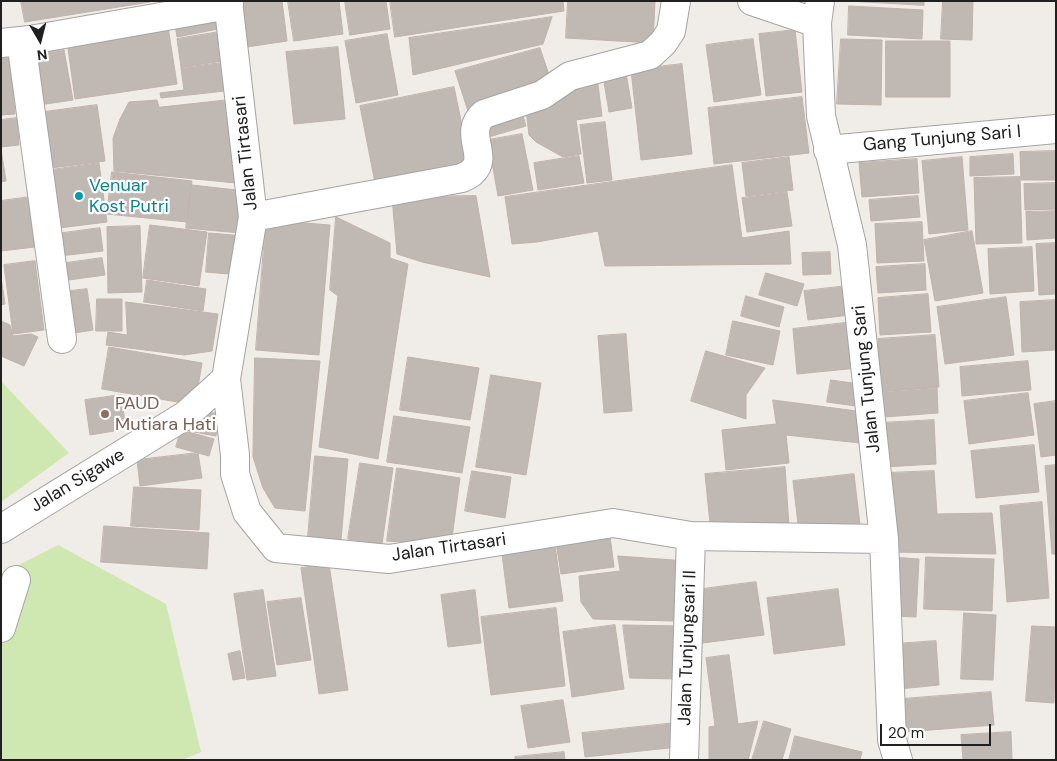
<!DOCTYPE html>
<html>
<head>
<meta charset="utf-8">
<style>
	body { margin:0 }
	#map { position:relative; width:1057px; height:761px; overflow:hidden; background:#f0ece7; font-family:"DM Sans",sans-serif }
	canvas { display:block }
	.frame { position:absolute; inset:0; border:2px solid #202020; pointer-events:none }
	.north { position:absolute; left:15px; top:15px; width:50px; height:50px; -webkit-text-stroke:4px #fff; paint-order:stroke; rotate:172deg; font-size:14px; font-weight:700; line-height:20px; text-align:center; color:#202020 }
	.north::after { content:''; display:block; margin:auto; width:18px; height:22px; background:#202020; clip-path:polygon(50% 0,100% 100%,50% 72%,0 100%) }
	.scale { position:absolute; left:880px; top:724px; width:111px; height:22px; box-sizing:border-box; border:2px solid #202020; border-top:0; padding-left:6px; font-size:15px; line-height:18px; white-space:nowrap; color:#202020; -webkit-text-stroke:4px #fff; paint-order:stroke }
</style>
</head>
<body>
<div id="map">
<canvas width="1057" height="761"></canvas>
<div class="frame"></div>
<div class="north">N</div>
<div class="scale">20 m</div>
</div>
<script>
const ctx = document.querySelector('canvas').getContext('2d');
ctx.lineJoin = 'round';
function fillPath(path, color) { ctx.fillStyle = color; ctx.fill(path, 'evenodd'); }
function strokePath(path, color, width, dash) { ctx.strokeStyle = color; ctx.lineWidth = width; ctx.lineCap = dash ? 'butt' : 'round'; ctx.setLineDash(dash || []); ctx.stroke(path); }
function write(font, color, halo, rows, align = 'center') {
  ctx.font = font + ' "DM Sans",sans-serif'; ctx.lineWidth = 4.5; ctx.setLineDash([]); ctx.textBaseline = 'middle'; ctx.strokeStyle = halo; ctx.fillStyle = color; for (const [text, x, y, turn = 0] of rows) {
    ctx.save(); ctx.translate(x, y); ctx.rotate((+turn || 0) * Math.PI / 180); ctx.textAlign = isNaN(turn) ? turn : align; if (halo) ctx.strokeText(text, 0, 0); ctx.fillText(text, 0, 0); ctx.restore();
  }
}
const grass = new Path2D(`
	M 1,381 L 69,453 L 1,502 Z
	M 58,545 L 166,604 L 201,752 L 182,760 L 1,760 L 1,574 Z`);
const building = new Path2D(`
	M 21,1 L 150,1 L 150,2 L 25,22 Z
	M 234,1 L 282,1 L 287,41 L 240,48 Z
	M 288,1 L 339,1 L 343,34 L 294,41 Z
	M 345,1 L 386,1 L 390,29 L 350,35 Z
	M 390,1 L 563,1 L 564,11 L 395,37 Z
	M 568,1 L 655,1 L 653,43 L 566,38 Z
	M 849,1 L 924,1 L 924,5 Z
	M 943,1 L 973,1 L 972,40 L 941,39 Z
	M 849,6 L 923,10 L 922,39 L 848,35 Z
	M 220,11 L 223,28 L 177,37 L 174,19 Z
	M 552,17 L 543,44 L 413,75 L 409,38 Z
	M 168,27 L 177,84 L 75,99 L 67,41 Z
	M 795,30 L 802,92 L 766,96 L 759,34 Z
	M 225,31 L 230,60 L 181,67 L 177,39 Z
	M 387,34 L 398,95 L 356,103 L 345,41 Z
	M 753,39 L 761,95 L 714,102 L 706,45 Z
	M 841,39 L 882,40 L 881,105 L 837,104 Z
	M 886,41 L 950,41 L 950,97 L 886,97 Z
	M 338,47 L 345,119 L 294,124 L 286,52 Z
	M 540,48 L 552,84 L 468,111 L 455,71 Z
	M 64,50 L 73,100 L 39,105 L 31,55 Z
	M 10,57 L 15,114 L 1,115 L 1,58 Z
	M 230,62 L 234,90 L 161,98 L 160,93 L 184,90 L 181,68 Z
	M 682,64 L 692,154 L 641,160 L 631,70 Z
	M 626,73 L 632,108 L 609,112 L 603,76 Z
	M 597,77 L 602,116 L 576,120 L 581,154 L 563,157 L 536,142 L 529,135 L 526,109 L 568,96 L 566,81 Z
	M 454,87 L 470,164 L 375,183 L 360,106 Z
	M 802,97 L 809,153 L 714,164 L 708,108 Z
	M 238,99 L 246,184 L 114,171 L 113,138 L 120,119 L 129,102 L 157,100 L 159,107 Z
	M 97,105 L 105,161 L 51,168 L 44,112 Z
	M 521,109 L 526,126 L 482,139 L 477,123 Z
	M 17,118 L 19,145 L 1,147 L 1,120 Z
	M 605,122 L 612,180 L 587,183 L 580,125 Z
	M 522,134 L 533,190 L 498,196 L 488,140 Z
	M 1,149 L 6,181 L 1,182 Z
	M 1056,151 L 1056,180 L 1021,180 L 1020,152 Z
	M 1013,154 L 1014,174 L 970,176 L 970,157 Z
	M 579,156 L 584,183 L 538,190 L 534,163 Z
	M 789,157 L 793,190 L 746,196 L 742,163 Z
	M 962,157 L 968,230 L 929,234 L 922,161 Z
	M 917,159 L 919,193 L 862,197 L 859,163 Z
	M 99,163 L 107,222 L 59,228 L 51,170 Z
	M 732,165 L 742,238 L 789,231 L 791,264 L 605,266 L 598,231 L 537,242 L 512,244 L 505,197 Z
	M 112,172 L 192,181 L 187,222 L 107,214 Z
	M 1020,177 L 1022,243 L 976,244 L 974,178 Z
	M 1056,183 L 1056,209 L 1025,210 L 1024,184 Z
	M 192,185 L 245,191 L 240,233 L 186,228 Z
	M 787,192 L 792,226 L 747,232 L 742,198 Z
	M 37,196 L 43,246 L 1,251 L 1,201 Z
	M 476,196 L 490,277 L 422,262 L 397,254 L 392,197 Z
	M 918,196 L 920,217 L 871,221 L 869,200 Z
	M 1056,211 L 1056,238 L 1027,240 L 1026,212 Z
	M 336,217 L 390,243 L 390,258 L 408,264 L 378,459 L 319,447 L 338,296 L 330,290 Z
	M 266,220 L 330,225 L 319,355 L 256,350 Z
	M 922,222 L 924,261 L 877,263 L 875,224 Z
	M 150,225 L 207,232 L 199,286 L 143,278 Z
	M 140,226 L 142,292 L 108,293 L 107,227 Z
	M 100,228 L 103,251 L 59,256 L 56,234 Z
	M 972,231 L 983,293 L 935,301 L 924,240 Z
	M 209,233 L 244,236 L 241,275 L 206,272 Z
	M 1056,243 L 1056,294 L 1039,295 L 1036,244 Z
	M 1032,247 L 1034,291 L 990,294 L 988,249 Z
	M 830,252 L 831,274 L 803,275 L 802,253 Z
	M 102,258 L 105,275 L 61,281 L 59,264 Z
	M 35,261 L 44,330 L 13,334 L 4,265 Z
	M 925,264 L 926,290 L 878,293 L 876,267 Z
	M 766,273 L 804,284 L 797,306 L 759,295 Z
	M 1,277 L 5,304 L 1,305 Z
	M 147,280 L 206,289 L 203,311 L 144,302 Z
	M 847,286 L 850,315 L 808,320 L 804,291 Z
	M 87,289 L 93,330 L 68,334 L 62,292 Z
	M 928,294 L 931,332 L 880,335 L 878,298 Z
	M 746,296 L 784,307 L 779,327 L 741,316 Z
	M 1006,297 L 1014,355 L 945,364 L 937,307 Z
	M 97,299 L 122,299 L 122,331 L 96,331 Z
	M 1056,300 L 1056,350 L 1022,352 L 1020,302 Z
	M 126,302 L 218,314 L 212,351 L 184,355 L 106,345 L 108,332 L 127,335 Z
	M 1,321 L 10,325 L 13,336 L 31,334 L 38,337 L 24,366 L 1,356 Z
	M 733,321 L 780,331 L 773,365 L 726,355 Z
	M 853,322 L 858,368 L 797,374 L 793,329 Z
	M 626,334 L 632,411 L 604,413 L 598,336 Z
	M 935,335 L 939,387 L 881,391 L 878,339 Z
	M 109,347 L 202,363 L 195,405 L 102,389 Z
	M 706,351 L 765,368 L 746,395 L 746,419 L 691,401 Z
	M 408,357 L 479,368 L 470,420 L 400,410 Z
	M 255,358 L 320,361 L 305,511 L 275,508 L 263,488 L 253,457 Z
	M 1028,361 L 1031,390 L 962,396 L 960,367 Z
	M 491,375 L 541,383 L 526,475 L 476,467 Z
	M 831,380 L 866,385 L 863,407 L 827,402 Z
	M 937,388 L 938,413 L 884,417 L 882,392 Z
	M 1028,393 L 1034,435 L 969,444 L 964,401 Z
	M 121,395 L 126,429 L 90,435 L 85,400 Z
	M 773,400 L 864,412 L 860,443 L 786,435 L 789,463 L 726,470 L 722,430 L 776,424 Z
	M 1056,401 L 1056,455 L 1041,457 L 1034,404 Z
	M 201,411 L 221,414 L 216,436 L 189,431 L 192,419 Z
	M 394,416 L 470,427 L 462,473 L 387,462 Z
	M 934,420 L 936,464 L 884,467 L 881,423 Z
	M 181,430 L 214,439 L 209,456 L 176,447 Z
	M 1034,445 L 1039,492 L 976,498 L 971,451 Z
	M 198,453 L 202,478 L 140,486 L 137,460 Z
	M 315,456 L 348,459 L 341,540 L 308,537 Z
	M 360,463 L 393,468 L 382,544 L 348,539 Z
	M 1056,465 L 1056,554 L 1052,554 L 1045,466 Z
	M 785,467 L 789,526 L 711,533 L 705,474 Z
	M 397,468 L 460,478 L 451,545 L 387,541 Z
	M 472,471 L 511,477 L 505,518 L 465,511 Z
	M 934,471 L 937,514 L 992,513 L 996,554 L 891,552 L 887,473 Z
	M 854,474 L 860,525 L 799,532 L 793,481 Z
	M 134,487 L 201,490 L 199,530 L 131,526 Z
	M 1042,502 L 1049,598 L 1007,602 L 1000,506 Z
	M 104,526 L 209,533 L 207,569 L 101,562 Z
	M 610,536 L 614,567 L 561,574 L 556,543 Z
	M 555,546 L 563,601 L 509,608 L 502,554 Z
	M 618,556 L 687,561 L 677,591 L 673,621 L 593,619 L 581,602 L 579,576 L 620,571 Z
	M 891,557 L 919,559 L 916,617 L 893,616 Z
	M 926,557 L 994,559 L 992,611 L 924,609 Z
	M 329,564 L 348,690 L 319,694 L 301,568 Z
	M 756,582 L 764,635 L 695,644 L 695,590 Z
	M 838,589 L 845,645 L 774,654 L 767,598 Z
	M 263,590 L 276,676 L 247,680 L 234,594 Z
	M 475,590 L 481,643 L 448,647 L 441,595 Z
	M 301,598 L 311,660 L 277,665 L 267,602 Z
	M 556,608 L 565,686 L 491,695 L 481,617 Z
	M 964,613 L 996,615 L 993,680 L 961,679 Z
	M 615,625 L 624,689 L 572,697 L 563,632 Z
	M 623,625 L 679,626 L 678,679 L 630,678 Z
	M 1032,626 L 1056,627 L 1054,703 L 1026,701 Z
	M 936,641 L 939,685 L 899,689 L 895,644 Z
	M 240,651 L 245,678 L 233,680 L 228,654 Z
	M 729,655 L 738,724 L 758,721 L 748,760 L 709,760 L 709,727 L 715,726 L 706,658 Z
	M 991,692 L 994,725 L 905,732 L 902,699 Z
	M 563,700 L 570,742 L 528,748 L 521,706 Z
	M 764,721 L 791,729 L 782,760 L 752,760 Z
	M 675,723 L 678,747 L 585,757 L 582,733 Z
	M 1011,732 L 1012,760 L 963,760 L 961,735 Z
	M 795,736 L 862,752 L 860,760 L 789,760 Z
	M 564,752 L 565,760 L 515,760 L 515,757 Z`);
const minor = new Path2D(`
	M 228,1 L 253,217 L 226,379 L 235,455 L 235,474 L 247,512 L 276,548 L 389,559 L 613,523 L 691,536 L 884,539
	M 752,1 L 817,23
	M 820,1 L 817,23 L 821,116 L 852,245 L 884,539 L 892,740 L 898,760
	M 21,41 L 62,339
	M 1,43 L 30,40 L 229,5
	M 828,150 L 1056,129
	M 253,217 L 462,178 C 465,176 470,175 472,172 C 490,157 462,132 484,114 L 542,95 L 570,76 L 650,55 L 663,43 L 671,31 L 676,1
	M 1,529 L 186,415 L 226,379
	M 1,628 L 16,580
	M 684,760 L 691,536`);
const markers = [
	[79,196,5,"#0f9aa8"],
	[105,414,5,"#8d6e63"]
];
const streetNames = [
	["Gang Tunjung Sari I",942,139,-5],
	["Jalan Tirtasari",246,153,-96],
	["Jalan Tunjung Sari",867,379,-96],
	["Jalan Sigawe",78,481,-31],
	["Jalan Tirtasari",449,548,-8],
	["Jalan Tunjungsari II",688,648,-88]
];
const cultureNames = [
	["Venuar",89,186],
	["Kost Putri",89,207]
];
const educationNames = [
	["PAUD",115,404],
	["Mutiara Hati",115,425]
];
fillPath(grass, '#cfe7b0');
fillPath(building, '#c0b8b3');
strokePath(building, '#c1b2aa', 1);
strokePath(minor, '#a4a4a4', 30);
strokePath(minor, '#fff', 28);
for (const [x, y, r, color] of markers) { const dot = new Path2D(); dot.arc(x, y, r, 0, 2 * Math.PI); ctx.fillStyle = color; ctx.fill(dot); strokePath(dot, '#fff', 2); }
write('18px', '#202020', '#fff', streetNames);
write('18px', '#0d838f', '#fff', cultureNames, 'left');
write('18px', '#785e54', '#fff', educationNames, 'left');
</script>
</body>
</html>
